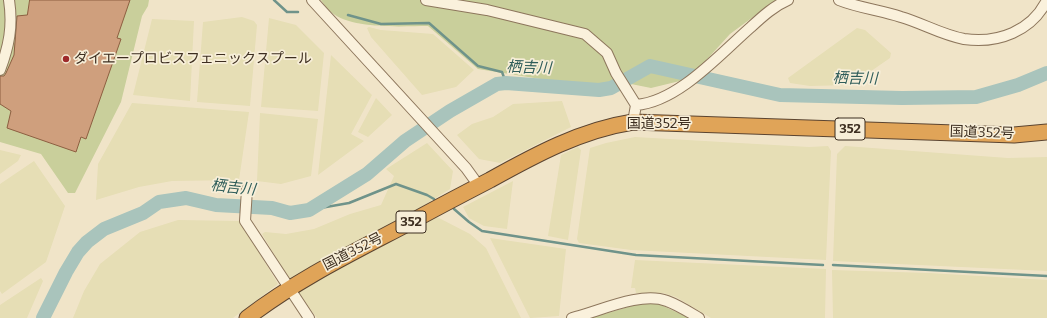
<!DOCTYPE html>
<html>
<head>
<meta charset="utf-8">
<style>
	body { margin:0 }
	canvas { display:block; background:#f0e4c8 }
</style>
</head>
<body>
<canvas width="1047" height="318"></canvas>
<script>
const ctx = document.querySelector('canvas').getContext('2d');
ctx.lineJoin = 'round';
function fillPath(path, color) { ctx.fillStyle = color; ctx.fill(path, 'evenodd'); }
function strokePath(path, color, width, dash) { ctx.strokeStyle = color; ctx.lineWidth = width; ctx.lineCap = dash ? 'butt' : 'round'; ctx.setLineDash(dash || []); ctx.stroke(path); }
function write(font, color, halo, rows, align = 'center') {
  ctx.font = font + ' Bitter,"Noto Sans JP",serif'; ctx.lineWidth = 3.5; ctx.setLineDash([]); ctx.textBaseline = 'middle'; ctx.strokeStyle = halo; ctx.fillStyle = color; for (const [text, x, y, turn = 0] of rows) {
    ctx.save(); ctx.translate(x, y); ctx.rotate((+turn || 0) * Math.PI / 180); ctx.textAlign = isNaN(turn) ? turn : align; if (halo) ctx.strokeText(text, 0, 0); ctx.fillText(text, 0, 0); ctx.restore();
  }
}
const farmland = new Path2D(`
	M 242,17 L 254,21 L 257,25 L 250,106 L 197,102 L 203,22 Z
	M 269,18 L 296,25 L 324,53 L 318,111 L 261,107 Z
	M 152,19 L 194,21 L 190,101 L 133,95 Z
	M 369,27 L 381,30 L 433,34 L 474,70 L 456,87 L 422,95 L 371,37 L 367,28 Z
	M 857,28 L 865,30 L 891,53 L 890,58 L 851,85 L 810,86 L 790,83 L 788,78 Z
	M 331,55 L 372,95 L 351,134 L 364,141 L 318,175 Z
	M 376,98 L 392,115 L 368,137 L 358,132 Z
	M 562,101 L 571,127 L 500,163 L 479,159 L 457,135 L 472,124 L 493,117 L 513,104 Z
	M 132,103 L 249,112 L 239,180 L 172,181 L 139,187 L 96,200 L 98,164 Z
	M 260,113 L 318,119 L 311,176 L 281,184 L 257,181 Z
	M 635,137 L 809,147 L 828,146 L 831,151 L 826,260 L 631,250 L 579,243 L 577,239 L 590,148 L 606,143 Z
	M 427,143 L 453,171 L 450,189 L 402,219 L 290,281 L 262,234 L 265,232 L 286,234 L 314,229 L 350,214 L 381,205 L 394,176 L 386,169 Z
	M 845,146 L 1008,158 L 1047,157 L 1047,271 L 833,261 L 837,154 Z
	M 578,147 L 581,150 L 568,240 L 548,236 L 561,155 Z
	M 0,150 L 21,155 L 18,161 L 0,174 Z
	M 34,161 L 65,206 L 46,262 L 2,294 L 0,291 L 0,184 Z
	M 513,181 L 507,229 L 484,226 L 469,218 L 463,207 Z
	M 437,217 L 470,234 L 486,248 L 521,318 L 317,318 L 298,293 L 299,288 Z
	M 178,220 L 240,221 L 278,284 L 233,318 L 73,318 L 84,291 L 100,264 L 140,232 Z
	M 490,238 L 566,249 L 559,316 L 530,318 Z
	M 635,260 L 826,269 L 825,318 L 711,318 L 676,297 L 663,293 L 636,293 L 635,288 L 631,288 Z
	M 832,270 L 929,273 L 1047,280 L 1047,318 L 833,318 Z
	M 41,278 L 43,281 L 27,318 L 0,318 L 0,305 Z`);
const green = new Path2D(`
	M 0,0 L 149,0 L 148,6 L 142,16 L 121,102 L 75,193 L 68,193 L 41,154 L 0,142 Z
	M 321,0 L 776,0 L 730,34 L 701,66 L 684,80 L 651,88 L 631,84 L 556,83 L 547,80 L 478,69 L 428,26 C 402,26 352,30 331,12 C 327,9 324,4 321,0 Z
	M 647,303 L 659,304 L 689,318 L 591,318 L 638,304 Z`);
const stream = new Path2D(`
	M 274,0 L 287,12 L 298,12
	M 348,15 L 381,24 L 429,23 L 478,66 L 502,72 L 506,83
	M 454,209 L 469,222 L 482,231 L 636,255 L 823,265
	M 309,210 L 349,203 L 396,184 L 427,195 L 434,199
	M 833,265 L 1047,276`);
const river = new Path2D(`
	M 43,318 L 66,272 L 78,252 L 87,242 L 104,229 L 143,213 L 159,202 L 186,198 L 216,205 L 272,208 L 290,213 L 309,210 L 367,174 L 405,141 L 450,111 L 497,84 L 506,83 L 599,90 L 611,88 L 650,66 L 780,95 L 902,98 L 976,97 L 1018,85 L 1047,73`);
const building = new Path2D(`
	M 30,0 L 130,0 L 117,38 L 121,39 L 86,139 L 81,137 L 76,152 L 7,128 L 11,111 L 0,104 L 0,76 L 4,76 L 6,73 L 14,55 L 17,16 L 27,15 Z`);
const minor = new Path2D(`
	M 312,0 L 466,168 L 479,186
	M 426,0 L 487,10 L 585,34 L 607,53 L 616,73 L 636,105 L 633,122
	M 839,0 C 859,8 880,10 901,17 C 922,23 942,35 964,39 C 998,44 1032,31 1047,0
	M 0,70 C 9,46 13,26 9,0
	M 636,105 C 678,102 720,54 751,27 C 763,16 774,6 788,0
	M 247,189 L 245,221 L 309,318
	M 572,318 C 598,312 640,291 667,301 C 678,305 689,312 699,318`);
const highway = new Path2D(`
	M 247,318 C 298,279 354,252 409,223 C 436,208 463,194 490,180 C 535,155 581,130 633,122 L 1014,135 L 1047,132`);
const markers = [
	[66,59,4,"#9e2a2b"]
];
const shields = [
	[850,129,30],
	[411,222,30]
];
const shieldNames = [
	["352",850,129],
	["352",411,222]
];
const poiNames = [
	["ダイエープロビスフェニックスプール",74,59]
];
const streetNames = [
	["国道352号",659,124],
	["国道352号",982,133,2],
	["国道352号",353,252,-27]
];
const waterNames = [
	["栖吉川",529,68,2],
	["栖吉川",855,79,1],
	["栖吉川",233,188,6]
];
fillPath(farmland, '#e6deb5');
fillPath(green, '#c9cf9b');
strokePath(stream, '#6f938a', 2.5);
strokePath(river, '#a9c4bc', 14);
fillPath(building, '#cf9f7d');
strokePath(building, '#8d5f41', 1);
strokePath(minor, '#8d765c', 12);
strokePath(highway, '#5b4430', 17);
strokePath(minor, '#faf1dc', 10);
strokePath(highway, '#e0a458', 15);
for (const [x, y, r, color] of markers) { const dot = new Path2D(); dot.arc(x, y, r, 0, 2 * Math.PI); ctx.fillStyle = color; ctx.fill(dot); strokePath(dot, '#f7eed8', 1.5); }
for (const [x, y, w] of shields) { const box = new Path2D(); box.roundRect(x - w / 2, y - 11, w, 22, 3); ctx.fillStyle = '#f7eed8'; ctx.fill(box); strokePath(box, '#3d2e20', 1); }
write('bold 13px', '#3d2e20', null, shieldNames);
write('14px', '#3d2e20', '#f7eed8', poiNames, 'left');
write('14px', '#3d2e20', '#f7eed8', streetNames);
write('italic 15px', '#2f5d5a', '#f7eed8', waterNames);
</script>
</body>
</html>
